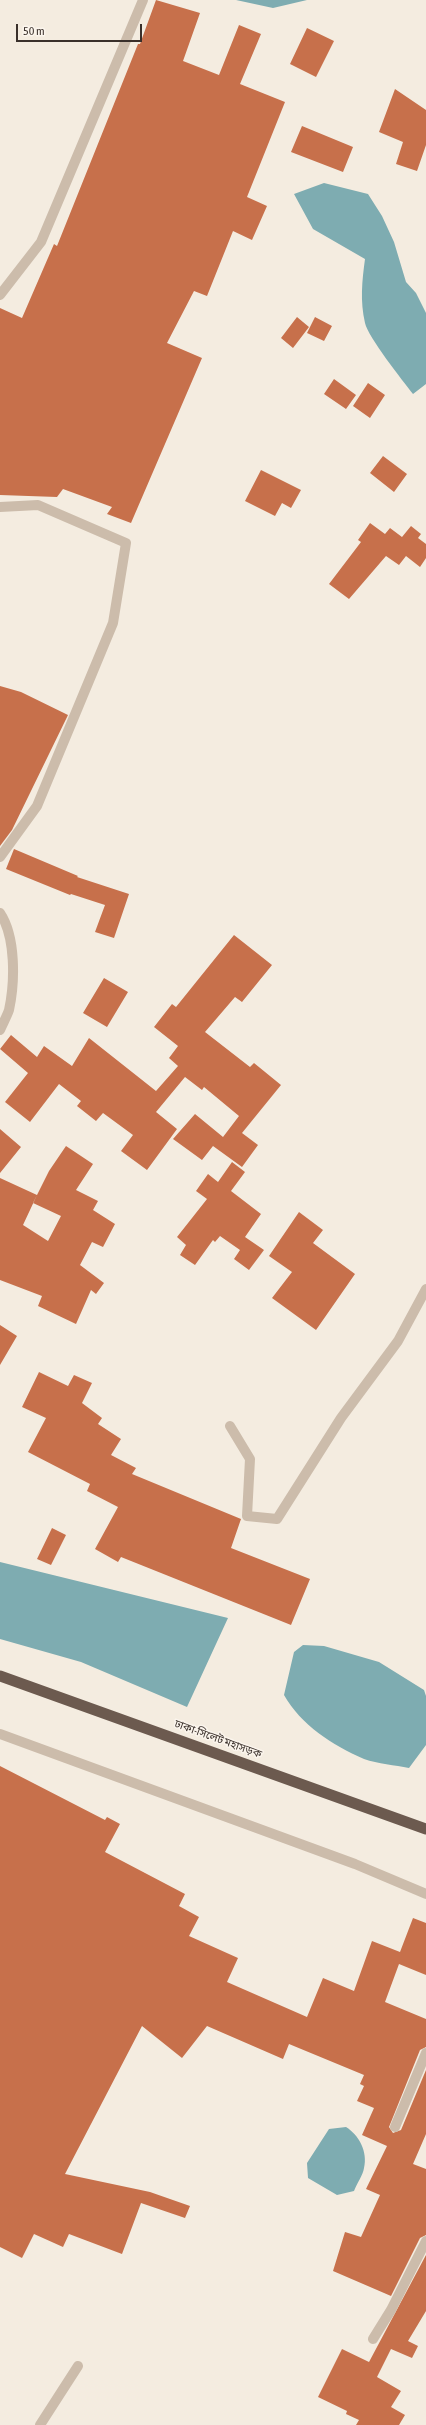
<!DOCTYPE html>
<html>
<head>
<meta charset="utf-8">
<style>
	body { margin:0 }
	#map { position:relative; width:426px; height:2425px; overflow:hidden; background:#f4ece0; font-family:"Asap Condensed",sans-serif }
	canvas { display:block }
	.scale { position:absolute; left:16px; top:24px; width:126px; height:18px; box-sizing:border-box; border:2px solid #3a302b; border-top:0; padding-left:5px; font-size:12px; line-height:14px; white-space:nowrap; color:#3a302b; -webkit-text-stroke:3px #fbf5ed; paint-order:stroke }
</style>
</head>
<body>
<div id="map">
<canvas width="426" height="2425"></canvas>
<div class="scale">50 m</div>
</div>
<script>
const ctx = document.querySelector('canvas').getContext('2d');
ctx.lineJoin = 'round';
function fillPath(path, color) { ctx.fillStyle = color; ctx.fill(path, 'evenodd'); }
function strokePath(path, color, width, dash) { ctx.strokeStyle = color; ctx.lineWidth = width; ctx.lineCap = dash ? 'butt' : 'round'; ctx.setLineDash(dash || []); ctx.stroke(path); }
function write(font, color, halo, rows, align = 'center') {
  ctx.font = font + ' "Asap Condensed","Noto Sans Bengali",sans-serif'; ctx.lineWidth = 3; ctx.setLineDash([]); ctx.textBaseline = 'middle'; ctx.strokeStyle = halo; ctx.fillStyle = color; for (const [text, x, y, turn = 0] of rows) {
    ctx.save(); ctx.translate(x, y); ctx.rotate((+turn || 0) * Math.PI / 180); ctx.textAlign = isNaN(turn) ? turn : align; if (halo) ctx.strokeText(text, 0, 0); ctx.fillText(text, 0, 0); ctx.restore();
  }
}
const water = new Path2D(`
	M 236,0 L 307,0 L 273,8 Z
	M 324,183 L 368,194 L 382,216 L 394,242 L 406,282 L 416,293 L 426,313 L 426,384 L 413,394 C 403,381 368,337 365,323 C 360,301 362,281 365,259 L 313,229 L 294,194 Z
	M 0,1562 L 228,1618 L 187,1707 L 81,1662 L 0,1639 Z
	M 303,1645 L 324,1646 L 379,1662 L 424,1690 L 426,1696 L 426,1745 L 409,1768 C 395,1765 378,1764 364,1759 C 332,1745 301,1725 284,1695 L 294,1652 Z
	M 346,2127 C 359,2135 368,2152 364,2168 C 363,2175 357,2183 354,2191 L 337,2195 L 308,2178 L 307,2163 L 329,2129 Z`);
const building = new Path2D(`
	M 156,0 L 200,13 L 183,61 L 219,75 L 239,25 L 261,34 L 240,84 L 285,102 L 247,197 L 267,206 L 252,240 L 233,231 L 207,296 L 194,291 L 167,343 L 202,358 L 131,523 L 107,514 L 112,507 L 63,489 L 57,497 L 0,495 L 0,308 L 22,318 L 54,244 L 57,246 L 138,44 L 140,44 Z
	M 307,28 L 334,41 L 316,77 L 290,64 Z
	M 395,89 L 426,110 L 426,145 L 417,171 L 396,164 L 403,142 L 379,132 Z
	M 302,126 L 353,147 L 343,172 L 291,152 Z
	M 297,317 L 309,327 L 293,348 L 281,338 Z
	M 315,317 L 332,326 L 324,341 L 307,333 Z
	M 334,379 L 356,395 L 346,409 L 324,394 Z
	M 368,383 L 385,395 L 370,418 L 353,406 Z
	M 383,456 L 407,474 L 394,492 L 370,473 Z
	M 261,470 L 301,490 L 291,508 L 282,503 L 275,516 L 245,501 Z
	M 370,523 L 385,534 L 390,528 L 402,537 L 411,526 L 421,534 L 418,538 L 426,544 L 426,558 L 420,567 L 406,556 L 399,565 L 386,556 L 349,599 L 329,584 L 361,542 L 358,540 Z
	M 0,686 L 21,692 L 68,715 L 12,830 L 0,846 Z
	M 14,849 L 78,876 L 77,877 L 129,894 L 114,938 L 95,932 L 105,905 L 71,894 L 70,895 L 6,869 Z
	M 234,935 L 272,965 L 242,1002 L 235,997 L 205,1032 L 250,1067 L 254,1063 L 281,1085 L 242,1133 L 258,1145 L 242,1167 L 213,1146 L 202,1160 L 173,1139 L 195,1114 L 223,1137 L 239,1116 L 204,1087 L 202,1090 L 185,1077 L 156,1112 L 177,1129 L 147,1170 L 121,1151 L 133,1135 L 103,1113 L 96,1121 L 77,1106 L 81,1101 L 59,1084 L 30,1122 L 5,1102 L 28,1073 L 0,1049 L 11,1035 L 37,1057 L 44,1046 L 72,1066 L 89,1038 L 156,1091 L 178,1066 L 169,1058 L 178,1046 L 154,1027 L 172,1004 L 176,1007 Z
	M 104,978 L 128,992 L 107,1027 L 83,1013 Z
	M 0,1129 L 21,1147 L 0,1173 Z
	M 66,1146 L 93,1164 L 76,1190 L 98,1201 L 93,1210 L 115,1224 L 103,1247 L 92,1242 L 80,1265 L 104,1283 L 96,1294 L 91,1290 L 76,1324 L 38,1306 L 42,1296 L 0,1280 L 0,1178 L 37,1195 L 23,1225 L 48,1241 L 61,1216 L 33,1203 L 49,1171 Z
	M 232,1162 L 245,1172 L 231,1191 L 261,1214 L 245,1237 L 264,1250 L 249,1270 L 234,1259 L 240,1250 L 220,1236 L 215,1242 L 213,1240 L 195,1265 L 180,1255 L 186,1245 L 177,1237 L 207,1199 L 196,1191 L 208,1174 L 218,1182 Z
	M 299,1212 L 323,1230 L 313,1243 L 355,1274 L 316,1330 L 272,1298 L 292,1272 L 269,1256 Z
	M 0,1325 L 17,1336 L 0,1365 Z
	M 39,1372 L 68,1386 L 74,1375 L 92,1383 L 82,1403 L 102,1418 L 98,1424 L 121,1439 L 111,1455 L 136,1468 L 132,1474 L 241,1519 L 231,1548 L 310,1579 L 291,1625 L 121,1557 L 118,1562 L 95,1549 L 118,1507 L 87,1491 L 90,1484 L 28,1452 L 46,1418 L 22,1407 Z
	M 52,1528 L 66,1535 L 51,1565 L 37,1559 Z
	M 0,1766 L 105,1820 L 107,1817 L 120,1824 L 105,1852 L 185,1894 L 179,1906 L 199,1917 L 189,1936 L 238,1958 L 227,1982 L 307,2017 L 323,1978 L 354,1991 L 372,1941 L 400,1952 L 413,1918 L 426,1923 L 426,1975 L 399,1964 L 385,2002 L 426,2019 L 426,2047 L 420,2050 L 389,2127 L 393,2133 L 401,2130 L 426,2070 L 426,2134 L 413,2164 L 426,2169 L 426,2235 L 420,2238 L 391,2296 L 333,2271 L 345,2232 L 361,2237 L 380,2195 L 366,2189 L 387,2146 L 362,2135 L 374,2108 L 357,2101 L 364,2086 L 360,2084 L 364,2075 L 289,2044 L 283,2059 L 207,2026 L 182,2058 L 142,2026 L 65,2174 L 150,2192 L 190,2206 L 185,2218 L 141,2203 L 122,2254 L 69,2234 L 63,2247 L 34,2234 L 22,2258 L 0,2247 Z
	M 426,2255 L 426,2311 L 408,2341 L 418,2346 L 412,2358 L 391,2349 L 377,2377 L 401,2391 L 391,2407 L 405,2415 L 399,2425 L 356,2425 L 359,2420 L 346,2414 L 347,2411 L 318,2397 L 342,2349 L 369,2362 Z`);
const minor = new Path2D(`
	M 0,295 L 41,242 L 143,0
	M 0,507 L 38,505 L 126,543 L 113,623 L 37,806 L 0,857
	M 0,913 C 16,937 15,982 9,1010 C 7,1016 3,1023 0,1030
	M 230,1426 L 250,1459 L 247,1516 L 277,1519 L 341,1418 L 398,1341 L 426,1289
	M 0,1734 L 355,1864 L 426,1894
	M 395,2127 L 426,2053
	M 373,2339 L 391,2310 L 426,2241
	M 40,2425 L 78,2366`);
const trunk = new Path2D(`
	M 0,1676 L 426,1829`);
const streetNames = [
	["ঢাকা-সিলেট মহাসড়ক",218,1739,20]
];
fillPath(water, '#7eacb1');
fillPath(building, '#c7704b');
strokePath(minor, '#ccbcab', 10);
strokePath(trunk, '#6c5a4f', 11);
write('11px', '#3a302b', '#fbf5ed', streetNames);
</script>
</body>
</html>
